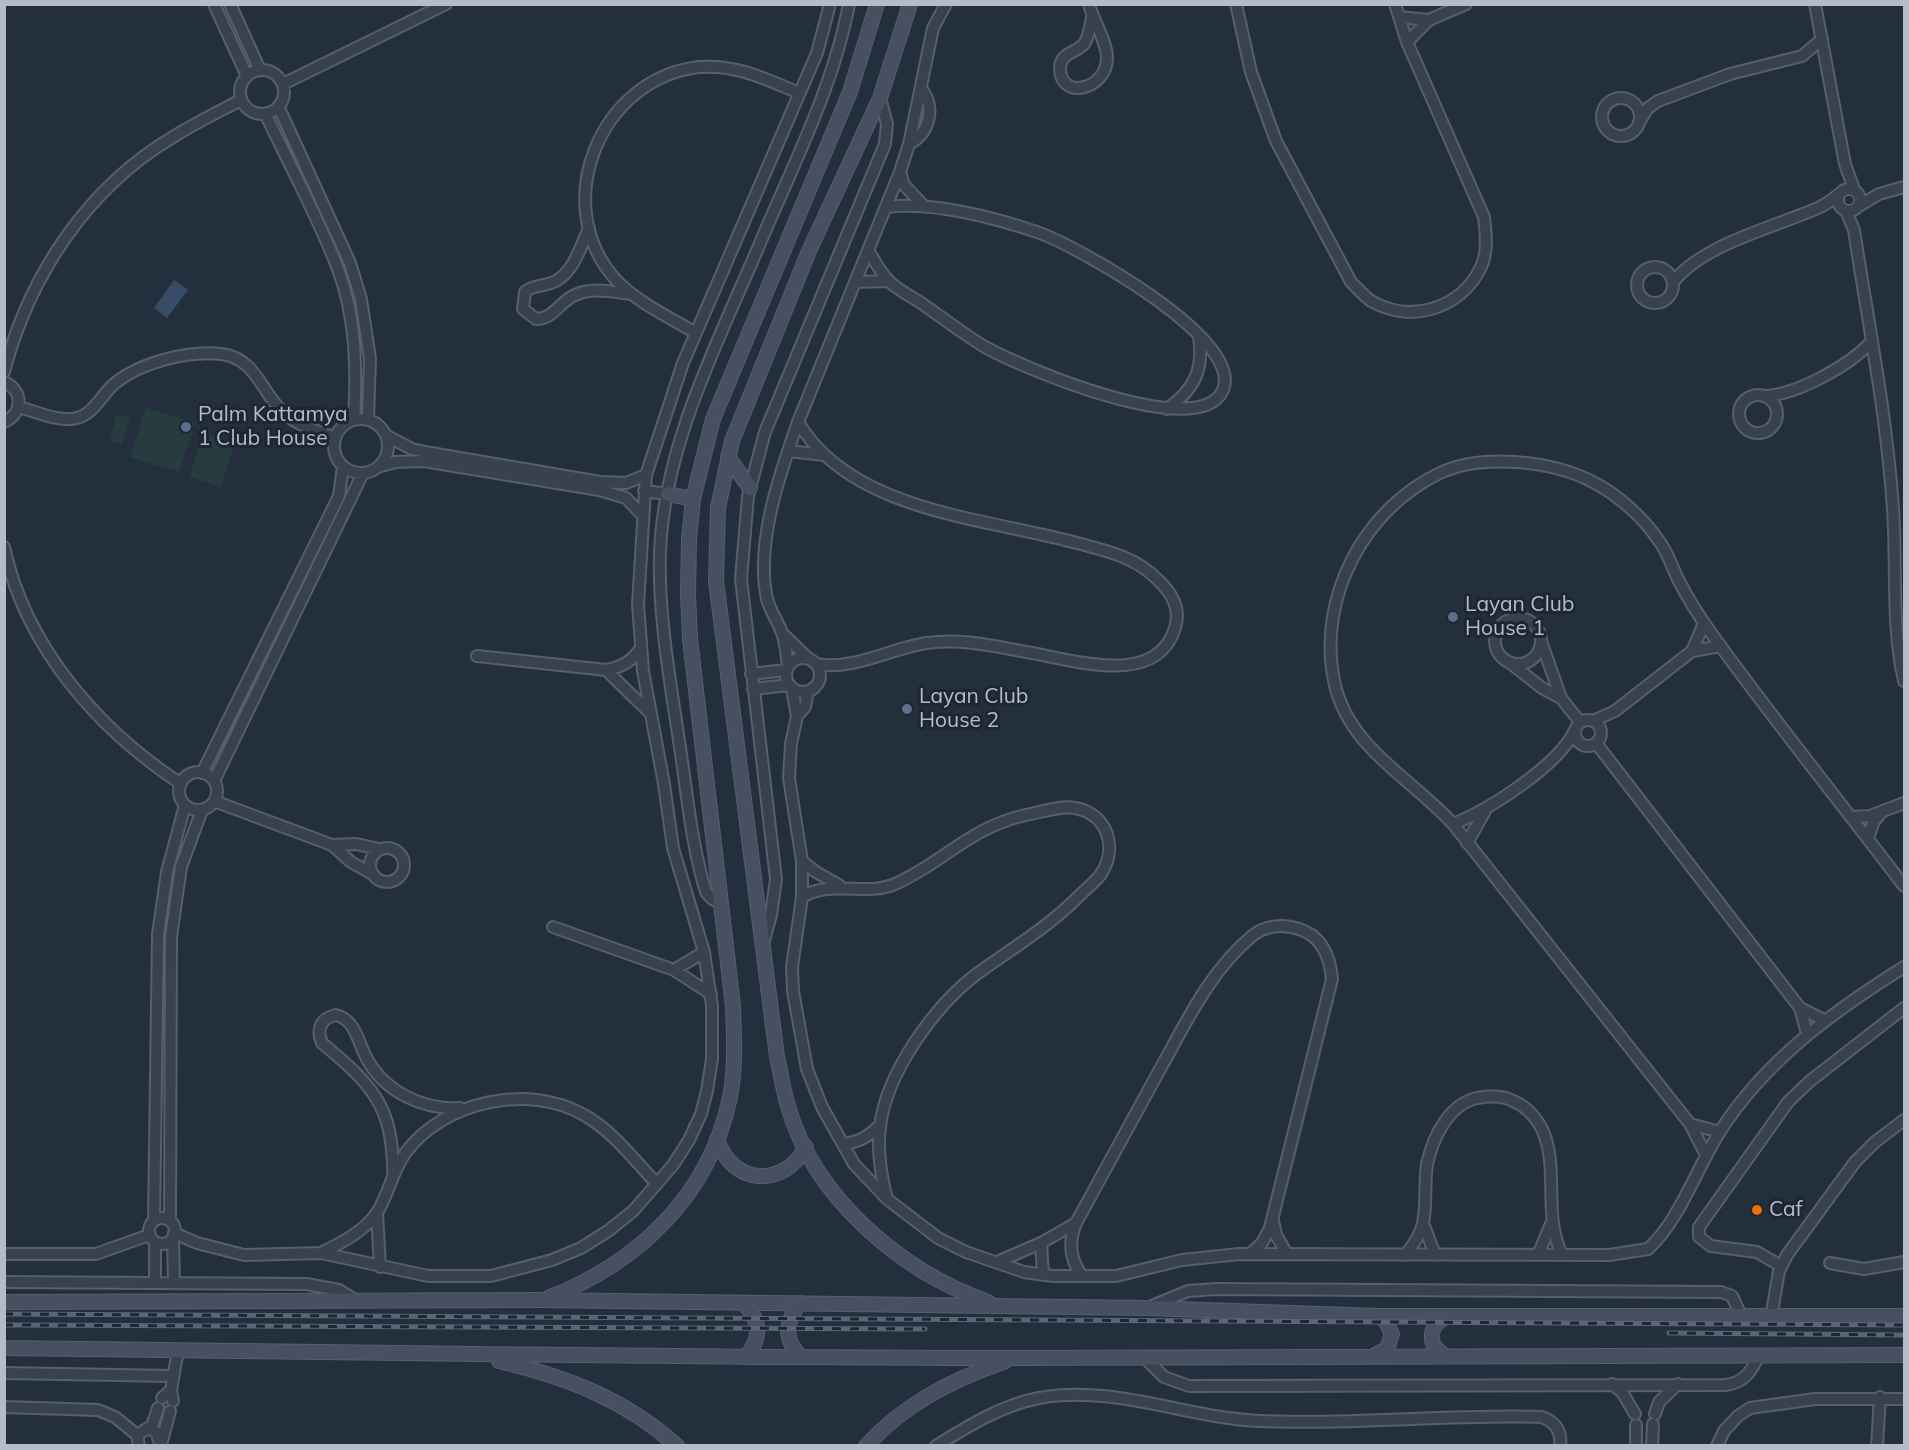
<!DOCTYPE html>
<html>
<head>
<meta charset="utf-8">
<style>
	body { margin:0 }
	#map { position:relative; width:1909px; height:1450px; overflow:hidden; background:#242f3e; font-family:Mulish,sans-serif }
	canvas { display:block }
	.frame { position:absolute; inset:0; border:6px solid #b4bcc9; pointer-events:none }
</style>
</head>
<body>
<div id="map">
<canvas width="1909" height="1450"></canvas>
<div class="frame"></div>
</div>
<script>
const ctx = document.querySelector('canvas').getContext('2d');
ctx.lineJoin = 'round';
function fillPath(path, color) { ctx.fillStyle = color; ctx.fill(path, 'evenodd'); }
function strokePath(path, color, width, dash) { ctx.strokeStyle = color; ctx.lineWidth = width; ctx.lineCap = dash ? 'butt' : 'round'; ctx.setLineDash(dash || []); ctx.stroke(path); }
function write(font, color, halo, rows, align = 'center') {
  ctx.font = font + ' Mulish,sans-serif'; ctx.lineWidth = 6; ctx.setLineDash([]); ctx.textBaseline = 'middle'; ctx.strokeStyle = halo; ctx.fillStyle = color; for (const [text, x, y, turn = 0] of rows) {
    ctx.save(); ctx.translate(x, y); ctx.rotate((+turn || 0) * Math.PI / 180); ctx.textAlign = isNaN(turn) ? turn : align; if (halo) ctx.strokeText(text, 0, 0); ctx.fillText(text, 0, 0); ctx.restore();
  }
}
const green = new Path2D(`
	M 146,407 L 195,423 L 179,472 L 130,457 Z
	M 117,414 L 130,418 L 122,445 L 109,441 Z
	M 203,433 L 235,443 L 221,487 L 189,477 Z`);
const water = new Path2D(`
	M 174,280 L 188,290 L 167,318 L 154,308 Z`);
const street = new Path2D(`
	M 214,4 L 247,76
	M 230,4 L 260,70
	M 1089,4 C 1093,21 1107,41 1107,58 C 1107,89 1061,101 1060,69 C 1060,52 1075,54 1084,44 C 1089,37 1090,26 1092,17
	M 1236,4 L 1251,72 L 1276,141 L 1351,282 C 1357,288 1364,296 1371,301 C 1411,324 1461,309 1481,267 C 1488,252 1486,234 1484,217 L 1407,42 L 1395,4
	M 1815,4 L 1845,164 L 1854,189
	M 1399,17 L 1429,20
	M 1407,42 L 1429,20 L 1466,4
	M240 92a22 22 0 1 1 44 0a22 22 0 1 1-44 0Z
	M 283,84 L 446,4
	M1602 117a19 19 0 1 1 38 0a19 19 0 1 1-38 0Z
	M 279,108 L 350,263 L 361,299 L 370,359 L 368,419
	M 266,115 C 290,166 318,217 338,269 C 356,317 357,369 354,419
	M 1639,122 L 1648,108 L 1658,101 L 1730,74 L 1802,56 L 1822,39
	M 909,144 C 930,133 936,107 921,88
	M 900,172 L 904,185 L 922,204
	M1838 200a11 11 0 1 1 22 0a11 11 0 1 1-22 0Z
	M 1859,206 L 1879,194 L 1904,187
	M 1846,211 L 1854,230 C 1868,322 1887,416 1893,509 C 1897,566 1891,624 1904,681
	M 589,228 C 581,246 574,271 556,281 C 545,287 534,284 525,292 L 523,309 L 536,319 C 554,319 559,302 575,295 C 593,287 612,292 631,294
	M 868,250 C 874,260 880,272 888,280 C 897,290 911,296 921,303 C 943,318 963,334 985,347 C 1023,368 1195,441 1222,392 C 1249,341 1075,245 1037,232 C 992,217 933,201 886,207
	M1637 285a18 18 0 1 1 36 0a18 18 0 1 1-36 0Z
	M 855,282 L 889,281
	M 1673,282 C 1700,249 1752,234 1790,219 C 1808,212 1824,208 1839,194
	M 696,333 C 669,317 638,303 616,280 C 548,205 600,78 699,67 C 736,64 766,79 799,93
	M 4,372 C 29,276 87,188 173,137 C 195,123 218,112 241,100
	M 4,382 C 24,390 23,414 4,422
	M1739 414a19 19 0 1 1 38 0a19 19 0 1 1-38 0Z
	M 1766,396 C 1798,394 1850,365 1871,342
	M 18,407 C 35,411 60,423 77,418 C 93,414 102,395 113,385 C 138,363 188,350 221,354 C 257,358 262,395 285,414 C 299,426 318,431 335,438
	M 1167,409 C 1194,390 1204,370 1199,337
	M334 446a27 27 0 1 1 54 0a27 27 0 1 1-54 0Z
	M 798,422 C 851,512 986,518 1077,543 C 1107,551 1136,557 1158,580 C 1172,593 1181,609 1175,628 C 1156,689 1072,659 1026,652 C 994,646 960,638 927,643 C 891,648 853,671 817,664
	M 387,436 L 412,449 L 425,452 L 600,482 L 626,483 L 646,475
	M 788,451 L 824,455
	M 381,466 L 395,462 L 424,461 L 599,490 L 626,498 L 643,516
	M 644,491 L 668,494
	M 4,547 C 26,648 98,729 181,784
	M1495 641a23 23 0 1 1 46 0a23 23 0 1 1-46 0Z
	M 783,634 L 808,658
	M 1541,641 L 1561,698
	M 1692,651 L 1721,646
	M 477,656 L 606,670 C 622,667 631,662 640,649
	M786 675a17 17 0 1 1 34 0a17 17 0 1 1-34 0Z
	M 1509,662 L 1542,688 L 1561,698 L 1580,722
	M 788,665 C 786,654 786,643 782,633 C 778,621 770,611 767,599 C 755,544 780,473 798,422 L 900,172 L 909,144 L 933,28 L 946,4
	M 606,670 L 649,712
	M 751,674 L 786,670
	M 753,689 L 789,685
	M 792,689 L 797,716 L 791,744 L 789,778 L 802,861 L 802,897 L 792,967 L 793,991 L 807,1069 L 822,1107 L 854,1164 L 887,1199 L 938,1238 L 966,1252 L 1024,1272 L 1053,1276 L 1116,1276 L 1182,1260 L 1239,1254 L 1609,1255 L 1648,1249 C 1679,1221 1697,1168 1719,1133 C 1765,1060 1834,1011 1904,967
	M 797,716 L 805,707 L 808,691
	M1575 733a13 13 0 1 1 26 0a13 13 0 1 1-26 0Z
	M 1593,721 L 1615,711 L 1692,651 L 1704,623
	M 1596,743 L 1800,1008 L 1807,1033
	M179 791a19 19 0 1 1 38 0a19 19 0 1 1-38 0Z
	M 202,773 L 339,496 L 343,466
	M 214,781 L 363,473
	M 214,801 L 332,845 L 351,862 L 374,875
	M 1852,817 L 1870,816 L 1904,803
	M 1453,824 C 1489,810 1559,765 1575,730
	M 1868,838 L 1874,821 L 1882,812
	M 1467,843 L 1485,811
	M 332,845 L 356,844 L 379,849
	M370 865a17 17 0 1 1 34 0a17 17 0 1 1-34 0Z
	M 802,861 L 816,872 L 839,885
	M 802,897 C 832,879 864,897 895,884 C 943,863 970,827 1026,815 C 1041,812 1061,805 1075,808 C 1108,814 1118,848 1101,874 C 1095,882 1086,889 1078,897 C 1048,927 1013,948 978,973 C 935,1005 886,1073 880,1127 C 877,1151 881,1176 887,1199
	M 721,904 L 712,899 L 706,892 C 691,844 687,791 679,741 C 670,679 658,615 660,552 C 664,446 717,344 758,248 C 791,169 833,89 849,4
	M 553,927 L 674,970 L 711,994
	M 764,941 L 771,915 L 776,879 L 741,579 L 748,496 L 765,432 L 885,144 L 887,124 L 880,98
	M 674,970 L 704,952
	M 1800,1008 L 1824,1020
	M 1690,1124 L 1720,1132
	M 843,1144 C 859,1142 868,1137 880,1125
	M 1706,1155 L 1690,1124 L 1453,824 C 1409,776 1348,748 1334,681 C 1317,598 1364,509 1440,473 C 1482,453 1553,461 1593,482 C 1618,495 1643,517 1659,541 C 1668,552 1672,568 1679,581 C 1688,599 1699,616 1711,633 C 1773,719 1840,802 1904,886
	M 393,1172 C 393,1105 371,1084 322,1043 C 316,1029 321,1018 336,1015 C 356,1020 358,1043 367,1059 C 385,1092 423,1110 460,1108
	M 377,1213 L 380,1267
	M149 1231a13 13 0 1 1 26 0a13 13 0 1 1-26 0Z
	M 1273,1220 L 1276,1235 L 1287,1254
	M 154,1221 L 158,934 L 167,872 L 185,805
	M 170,1221 L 171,937 L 181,867 L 202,810
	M 1423,1223 L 1435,1255
	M 174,1233 L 197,1243 L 244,1255 L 321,1253 L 428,1276 L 491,1276 L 552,1260 L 581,1248 L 608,1231 L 633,1211 L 673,1165 L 689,1140 L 701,1114 L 707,1091 L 712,1059 L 712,1006 L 704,952 L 673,848 L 664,784 L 643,671 L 638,604 L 646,475 L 683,363 L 817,53 L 830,4
	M 173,1237 L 174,1283
	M 155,1242 L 155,1283
	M 1041,1243 L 1043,1275
	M 321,1253 C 341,1243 363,1232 376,1214 C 388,1197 392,1171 406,1152 C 444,1101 529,1083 584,1115 C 613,1131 634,1160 657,1184
	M 4,1254 L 96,1254 L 149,1235
	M 1405,1255 C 1413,1246 1420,1236 1423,1223 C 1427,1204 1424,1183 1427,1164 C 1433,1137 1449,1104 1477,1098 C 1489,1096 1502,1095 1513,1101 C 1526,1106 1536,1118 1542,1129 C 1560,1168 1542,1213 1562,1255
	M 1538,1255 L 1551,1224
	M 997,1262 L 1041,1243 L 1076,1223
	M 1830,1263 L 1864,1269 L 1904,1262
	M 1781,1266 L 1757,1252 L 1711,1246 L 1699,1237 L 1699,1227 L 1788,1102 L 1810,1081 L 1904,1008
	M 1082,1276 C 1070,1259 1068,1243 1076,1223 C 1104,1172 1131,1122 1159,1071 C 1186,1023 1209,972 1252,936 C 1265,925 1284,924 1299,929 C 1322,936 1330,957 1332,979 L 1270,1228 L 1262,1243 L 1250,1254
	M 4,1282 L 306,1284 L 339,1290 L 357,1301
	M 1147,1308 L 1188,1291 L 1216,1289 L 1721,1292 L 1732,1296 L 1742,1318
	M 1771,1318 L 1779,1271 L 1787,1255 L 1855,1162 L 1875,1142 L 1904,1120
	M 1145,1358 L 1164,1377 L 1189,1386 L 1725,1385 C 1744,1383 1751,1372 1759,1355
	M 4,1373 L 173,1376
	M 1612,1384 L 1622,1392 L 1635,1414
	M 162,1398 L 171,1390
	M 173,1401 L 171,1390 L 178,1350
	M 4,1407 L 98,1410 L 115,1417 L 137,1435
	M 1655,1414 L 1659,1402 L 1678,1384
	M 151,1429 L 158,1408
	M 161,1445 L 170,1411
	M 139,1446 L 137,1435 L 148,1428 L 156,1432 L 161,1446
	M 936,1446 C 968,1426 1002,1405 1039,1398 C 1113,1384 1186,1418 1260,1421 C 1354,1425 1449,1414 1542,1417 C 1555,1422 1562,1431 1560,1446
	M 1636,1446 L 1636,1425
	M 1652,1446 L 1653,1424
	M 1717,1446 L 1724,1431 L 1738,1416 L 1750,1408 L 1815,1399 L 1904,1399
	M 1877,1446 L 1880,1397`);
const secondary = new Path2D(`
	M 910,4 L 880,98 L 809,251 L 732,441 L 718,508 L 716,581 L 777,1057 C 781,1073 783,1090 788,1106 C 814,1198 901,1271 988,1302
	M 728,457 L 750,488
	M 668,494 L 693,499
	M 717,1139 C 732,1185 783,1189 806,1147
	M 548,1298 C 638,1263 710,1195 730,1097 C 736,1067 734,1036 733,1006 L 690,639 L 688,594 L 689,539 L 693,499 L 713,419 L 850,92 L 877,4
	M 4,1302 L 540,1300 L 1147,1308 L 1378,1316 L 1904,1316
	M 743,1303 C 761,1320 762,1338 746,1357
	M 800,1303 C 785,1322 783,1339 801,1357
	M 1446,1317 C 1427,1327 1427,1346 1446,1356
	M 4,1348 C 342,1352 679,1358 1017,1358 C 1313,1358 1609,1356 1904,1355
	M 1375,1355 L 1387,1349 L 1392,1334 L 1385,1320 L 1378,1316
	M 499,1361 C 566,1377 625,1399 677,1446
	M 866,1446 C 903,1405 953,1379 1004,1362`);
const rail = new Path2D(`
	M 4,1314 L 1904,1325
	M 4,1325 L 925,1329
	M 1669,1333 L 1904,1335`);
const markers = [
	[186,427,6,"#5c6f8a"],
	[1453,617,6,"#5c6f8a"],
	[907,709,6,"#5c6f8a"],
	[1757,1210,6,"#e8710a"]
];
const poiNames = [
	["Palm Kattamya",198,415],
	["1 Club House",198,439],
	["Layan Club",1465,605],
	["House 1",1465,629],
	["Layan Club",919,697],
	["House 2",919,721],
	["Caf",1769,1210]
];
fillPath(green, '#263c3f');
fillPath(water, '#394c67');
strokePath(street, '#565f6c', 14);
strokePath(secondary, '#565f6c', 16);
strokePath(street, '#38414e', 10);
strokePath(secondary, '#465061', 14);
strokePath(rail, '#5a6575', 5);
strokePath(rail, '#1d2633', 3, [9]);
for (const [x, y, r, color] of markers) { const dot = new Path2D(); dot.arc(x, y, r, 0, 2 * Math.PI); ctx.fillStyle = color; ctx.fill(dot); strokePath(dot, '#1d2633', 2); }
write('21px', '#b4bcc9', '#1d2633', poiNames, 'left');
</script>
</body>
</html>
